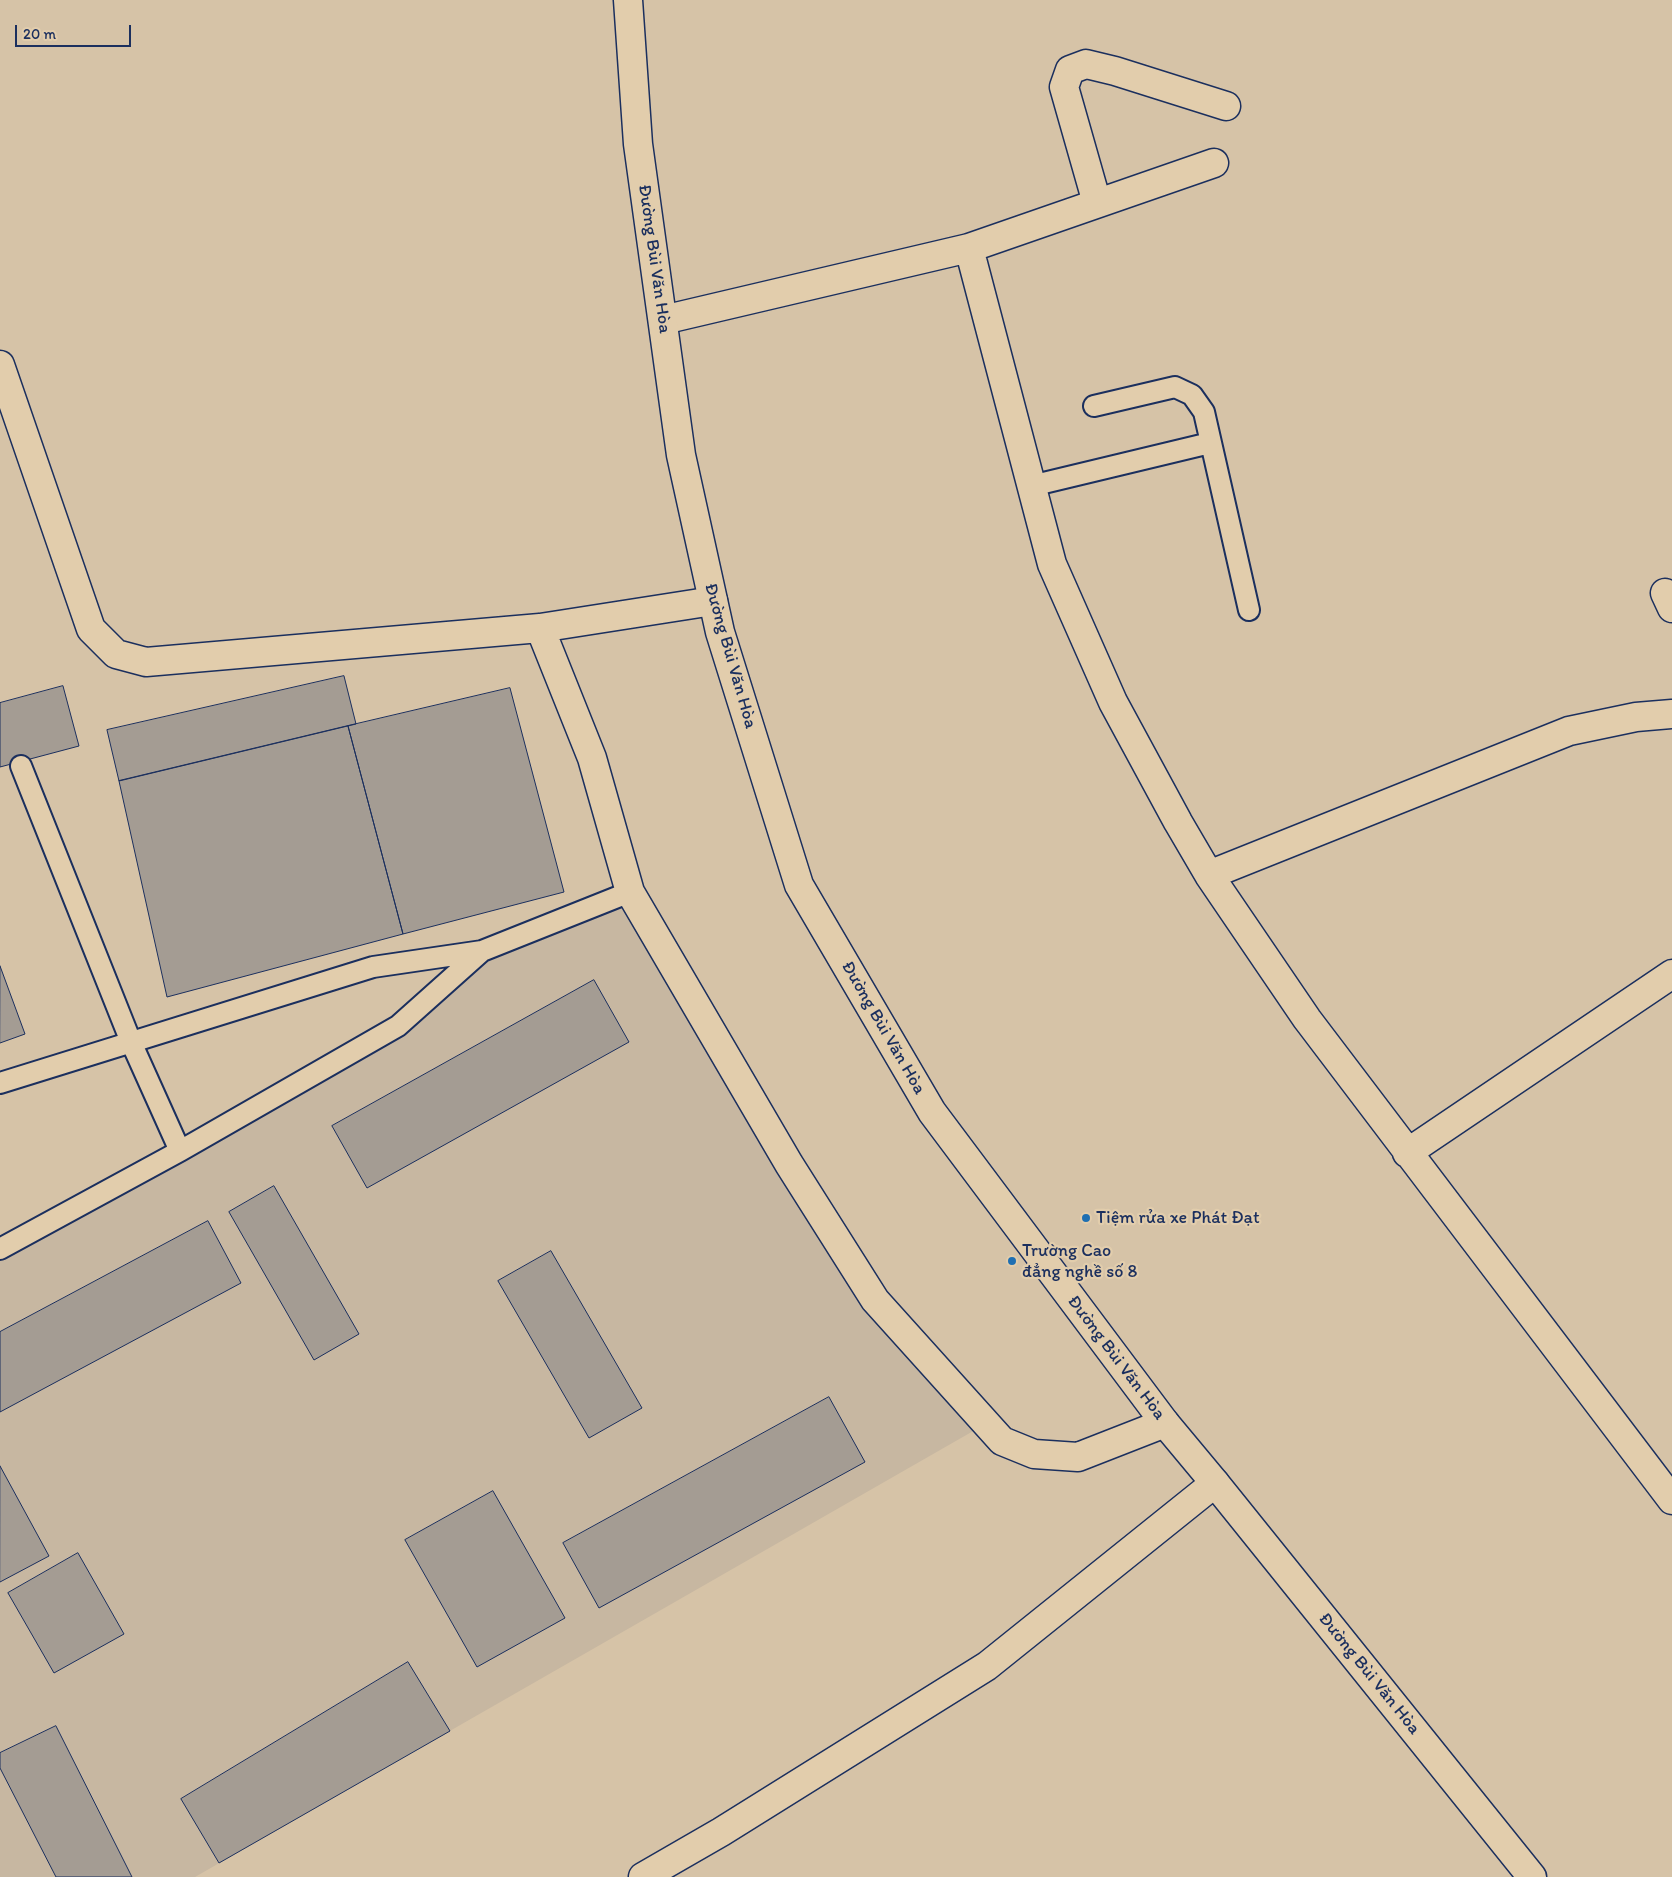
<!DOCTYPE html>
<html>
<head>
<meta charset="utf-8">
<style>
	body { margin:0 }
	#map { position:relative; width:1672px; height:1877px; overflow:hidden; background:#d6c3a7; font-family:Itim,sans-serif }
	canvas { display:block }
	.scale { position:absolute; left:15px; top:25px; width:116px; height:22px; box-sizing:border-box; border:2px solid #1b2f5e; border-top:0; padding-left:6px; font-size:15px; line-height:18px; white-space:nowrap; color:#1b2f5e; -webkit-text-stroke:4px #e2cdac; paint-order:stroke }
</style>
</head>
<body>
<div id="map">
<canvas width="1672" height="1877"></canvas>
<div class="scale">20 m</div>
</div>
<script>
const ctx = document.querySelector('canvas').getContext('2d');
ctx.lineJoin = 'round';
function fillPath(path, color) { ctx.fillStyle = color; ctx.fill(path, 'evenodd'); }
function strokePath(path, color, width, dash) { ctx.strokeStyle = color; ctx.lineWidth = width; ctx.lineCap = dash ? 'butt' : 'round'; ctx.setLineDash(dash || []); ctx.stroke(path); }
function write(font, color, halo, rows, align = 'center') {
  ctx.font = font + ' Itim,sans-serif'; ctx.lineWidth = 4.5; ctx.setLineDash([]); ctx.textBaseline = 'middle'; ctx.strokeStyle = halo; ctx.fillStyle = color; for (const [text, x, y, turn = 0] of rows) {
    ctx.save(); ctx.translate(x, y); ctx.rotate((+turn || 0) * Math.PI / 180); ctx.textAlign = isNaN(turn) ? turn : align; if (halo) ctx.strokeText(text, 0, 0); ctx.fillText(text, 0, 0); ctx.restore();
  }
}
const built = new Path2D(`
	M 618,897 L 734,1097 L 865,1310 L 975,1430 L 195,1877 L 0,1877 L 0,1249 L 398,1026 L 482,951 Z`);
const building = new Path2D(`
	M 344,676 L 356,724 L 119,781 L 107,730 Z
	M 63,686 L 79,746 L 0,767 L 0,703 Z
	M 510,688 L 564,892 L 403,934 L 348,726 Z
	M 348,726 L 403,934 L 167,997 L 119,781 Z
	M 0,966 L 25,1034 L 0,1043 Z
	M 594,980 L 629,1042 L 367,1188 L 332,1126 Z
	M 274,1186 L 359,1334 L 314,1360 L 229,1212 Z
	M 208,1221 L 241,1283 L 0,1412 L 0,1332 Z
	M 551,1251 L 642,1408 L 589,1438 L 498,1281 Z
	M 829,1397 L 865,1462 L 599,1608 L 563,1543 Z
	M 0,1466 L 49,1556 L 0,1582 Z
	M 493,1491 L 565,1618 L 477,1667 L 405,1540 Z
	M 78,1553 L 124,1634 L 54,1673 L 8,1593 Z
	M 408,1662 L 450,1731 L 219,1863 L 181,1799 Z
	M 56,1726 L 132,1877 L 56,1877 L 0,1768 L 0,1753 Z`);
const service = new Path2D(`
	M 1094,406 L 1175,387 L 1192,395 L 1204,412 L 1249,610
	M 1031,486 L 1210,443
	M 21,766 L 131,1042 L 180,1151
	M 0,1083 L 373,967 L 482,951 L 630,892
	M 0,1249 L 180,1151 L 398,1026 L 482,951`);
const minor = new Path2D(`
	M 1097,203 L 1064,87 L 1070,70 L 1086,64 L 1115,71 L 1226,106
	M 969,248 L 1214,163
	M 663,320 L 969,248 L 1052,564 L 1113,702 L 1178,822 L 1209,875 L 1307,1019 L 1672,1500
	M 0,365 L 91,629 L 116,654 L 146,662 L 540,628 L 713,601
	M 1665,593 L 1672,608
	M 540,628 L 592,758 L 630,892 L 789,1164 L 875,1300 L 1002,1441 L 1034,1454 L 1078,1457 L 1165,1423
	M 1209,875 L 1569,731 L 1636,717 L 1672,714
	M 1407,1153 L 1672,974
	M 643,1877 L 721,1832 L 987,1666 L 1215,1483`);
const primary = new Path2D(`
	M 628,0 L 638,144 L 681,455 L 720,632 L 799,885 L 932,1112 L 1165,1423 L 1215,1483 L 1532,1877`);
const markers = [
	[1086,1218,5,"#1f6fb2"],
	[1012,1261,5,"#1f6fb2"]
];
const streetNames = [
	["Đường Bùi Văn Hòa",654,259,82],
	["Đường Bùi Văn Hòa",730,656,74],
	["Đường Bùi Văn Hòa",883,1028,60],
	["Đường Bùi Văn Hòa",1116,1358,53],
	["Đường Bùi Văn Hòa",1369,1674,51]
];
const poiNames = [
	["Tiệm rửa xe Phát Đạt",1096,1218],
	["Trường Cao",1022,1251],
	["đẳng nghề số 8",1022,1272]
];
fillPath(built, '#c7b7a1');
fillPath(building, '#a49c93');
strokePath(building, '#1b2f5e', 1);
strokePath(service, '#1b2f5e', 24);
strokePath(minor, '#1b2f5e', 31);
strokePath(primary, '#1b2f5e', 31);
strokePath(service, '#e2cdac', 20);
strokePath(minor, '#e2cdac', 28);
strokePath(primary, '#e2cdac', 28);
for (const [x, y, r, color] of markers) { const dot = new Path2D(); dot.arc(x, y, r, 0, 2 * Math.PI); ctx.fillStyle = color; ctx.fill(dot); strokePath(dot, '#e2cdac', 2); }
write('18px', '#1b2f5e', '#e2cdac', streetNames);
write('18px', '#1b2f5e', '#e2cdac', poiNames, 'left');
</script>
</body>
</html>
